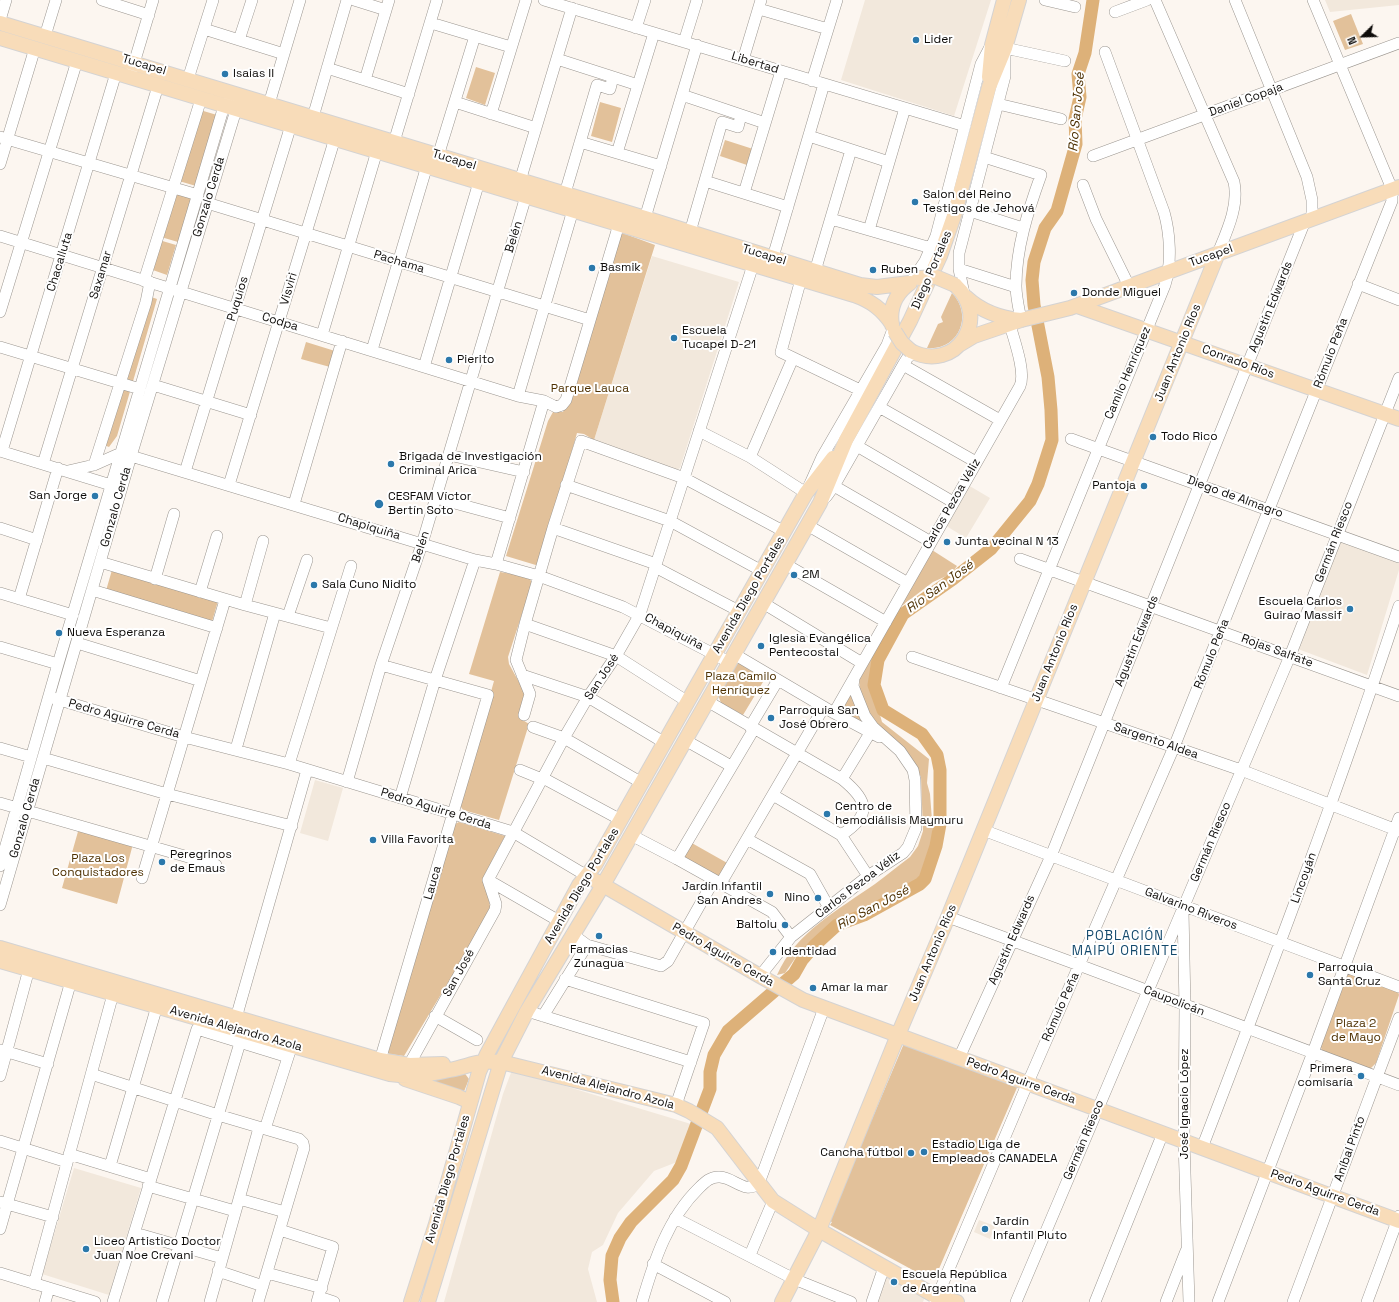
<!DOCTYPE html>
<html>
<head>
<meta charset="utf-8">
<style>
	body { margin:0 }
	#map { position:relative; width:1399px; height:1302px; overflow:hidden; background:#fcf6f0; font-family:"Space Grotesk",sans-serif }
	canvas { display:block }
	.north { position:absolute; left:1343px; top:16px; width:40px; height:40px; -webkit-text-stroke:3px #fff; paint-order:stroke; rotate:247deg; font-size:11px; font-weight:700; line-height:16px; text-align:center; color:#0e0c0a }
	.north::after { content:''; display:block; margin:auto; width:14px; height:18px; background:#0e0c0a; clip-path:polygon(50% 0,100% 100%,50% 72%,0 100%) }
</style>
</head>
<body>
<div id="map">
<canvas width="1399" height="1302"></canvas>
<div class="north">N</div>
</div>
<script>
const ctx = document.querySelector('canvas').getContext('2d');
ctx.lineJoin = 'round';
function fillPath(path, color) { ctx.fillStyle = color; ctx.fill(path, 'evenodd'); }
function strokePath(path, color, width, dash) { ctx.strokeStyle = color; ctx.lineWidth = width; ctx.lineCap = dash ? 'butt' : 'round'; ctx.setLineDash(dash || []); ctx.stroke(path); }
function write(font, color, halo, rows, align = 'center') {
  ctx.font = font + ' "Space Grotesk",sans-serif'; ctx.lineWidth = 4; ctx.setLineDash([]); ctx.textBaseline = 'middle'; ctx.strokeStyle = halo; ctx.fillStyle = color; for (const [text, x, y, turn = 0] of rows) {
    ctx.save(); ctx.translate(x, y); ctx.rotate((+turn || 0) * Math.PI / 180); ctx.textAlign = isNaN(turn) ? turn : align; if (halo) ctx.strokeText(text, 0, 0); ctx.fillText(text, 0, 0); ctx.restore();
  }
}
const built = new Path2D(`
	M 865,0 L 991,0 L 954,116 L 841,80 Z
	M 1325,0 L 1399,0 L 1399,5 L 1330,12 Z
	M 652,256 L 739,282 L 680,468 L 676,470 L 594,440 Z
	M 968,485 L 990,498 L 966,538 L 943,524 Z
	M 1339,541 L 1399,563 L 1399,570 L 1367,675 L 1298,649 Z
	M 315,780 L 343,788 L 328,841 L 300,833 Z
	M 512,1070 L 691,1124 L 677,1162 L 654,1171 L 618,1213 L 603,1245 L 592,1252 L 588,1269 L 597,1302 L 444,1302 L 503,1094 Z
	M 74,1168 L 141,1188 L 109,1295 L 42,1274 Z
	M 979,1220 L 995,1226 L 990,1239 L 974,1232 Z
	M 886,1270 L 926,1294 L 923,1302 L 874,1302 Z`);
const green = new Path2D(`
	M 1351,14 L 1363,44 L 1345,50 L 1333,21 Z
	M 476,67 L 495,73 L 485,105 L 466,98 Z
	M 600,102 L 621,108 L 612,142 L 591,136 Z
	M 200,110 L 217,115 L 196,186 L 179,181 Z
	M 725,140 L 753,149 L 747,165 L 720,156 Z
	M 175,189 L 193,195 L 178,242 L 161,237 Z
	M 620,232 L 655,245 L 594,440 L 584,434 L 577,433 L 539,566 L 506,556 L 548,421 L 553,412 L 563,412 Z
	M 159,240 L 176,245 L 167,275 L 150,269 Z
	M 952,293 C 974,316 958,351 927,348 L 938,324 L 943,322 L 941,317 Z
	M 143,294 L 157,299 L 117,436 L 109,447 L 99,443 Z
	M 306,342 L 335,351 L 330,367 L 301,359 Z
	M 932,550 L 957,566 L 951,574 L 933,582 L 899,608 Z
	M 112,570 L 218,601 L 211,625 L 105,594 Z
	M 500,572 L 529,577 L 532,583 L 508,657 L 509,664 L 525,693 L 518,717 L 529,724 L 499,820 L 463,810 L 459,804 L 494,681 L 469,674 Z
	M 875,649 L 879,650 L 872,669 L 873,690 L 882,722 L 929,759 L 927,783 L 930,794 L 933,833 L 925,873 L 914,884 L 904,887 L 875,908 L 855,914 L 829,931 L 796,957 L 785,973 L 777,975 C 796,932 838,910 875,884 C 887,875 898,866 910,857 L 918,846 L 923,831 L 921,777 L 913,761 L 872,719 L 860,690 L 859,677 Z
	M 739,661 L 766,677 L 743,715 L 721,703 L 717,692 L 731,665 Z
	M 849,691 L 867,727 L 838,711 Z
	M 459,822 L 505,836 L 484,876 L 491,911 L 404,1056 L 389,1054 L 386,1049 L 453,825 Z
	M 79,828 L 133,844 L 117,904 L 62,888 Z
	M 690,842 L 729,864 L 718,878 L 680,858 Z
	M 1351,973 L 1398,991 L 1399,995 L 1376,1063 L 1370,1069 L 1322,1051 L 1320,1044 L 1346,976 Z
	M 905,1041 L 1019,1083 L 935,1278 L 931,1280 L 830,1225 L 832,1222 L 829,1221 Z
	M 463,1071 L 469,1079 L 463,1094 L 422,1080 Z`);
const river = new Path2D(`
	M 613,1302 L 610,1280 L 612,1256 L 620,1238 L 631,1222 L 673,1180 L 681,1166 L 710,1089 L 710,1072 L 714,1055 L 728,1031 L 794,974 L 802,960 L 815,945 L 837,925 L 864,915 L 920,884 L 925,879 L 936,846 L 940,824 L 940,770 L 937,755 L 922,734 L 883,710 L 874,685 L 878,660 L 903,614 L 953,579 L 991,549 L 1030,501 L 1038,484 L 1052,440 L 1051,410 L 1048,377 L 1034,305 L 1032,280 L 1034,262 L 1045,228 L 1057,211 L 1076,144 L 1075,119 L 1080,97 L 1078,74 L 1085,53 L 1093,0`);
const minor = new Path2D(`
	M 102,0 L 149,15
	M 354,0 L 386,10
	M 544,0 L 965,126
	M 1045,0 L 1075,7
	M 1155,0 L 1234,182 C 1239,206 1227,231 1218,253
	M 1235,0 L 1307,177 L 1312,200 L 1312,218
	M 759,9 L 828,29
	M 1115,12 L 1147,0
	M 0,20 L 6,0
	M 431,23 L 511,47
	M 636,28 L 645,0
	M 204,29 L 284,54
	M 45,36 L 56,0
	M 239,40 L 252,0
	M 684,42 L 697,0
	M 557,59 L 638,85
	M 743,60 L 761,0
	M 327,68 L 409,94
	M 132,70 L 153,0
	M 188,79 L 213,0
	M 365,80 L 389,0
	M 812,81 L 837,0
	M 682,95 L 765,123
	M 455,102 L 536,128
	M 269,104 L 300,0
	M 998,104 L 1061,119
	M 491,114 L 526,0
	M 309,124 L 313,117 L 347,0
	M 809,136 L 889,162
	M 0,137 L 198,195
	M 394,142 L 437,0
	M 580,142 L 661,166
	M 617,153 L 654,33
	M 438,156 L 475,36
	M 1093,156 L 1399,43
	M 984,157 L 1041,175 C 1028,211 1016,248 1016,286 C 1016,297 1019,309 1021,320
	M 0,164 L 35,48
	M 520,181 L 572,8
	M 705,181 L 788,207
	M 1083,185 L 1096,219 L 1129,286
	M 744,193 L 781,71
	M 563,200 L 597,85 L 610,89 L 613,77
	M 207,203 L 590,320
	M 970,211 L 1023,228
	M 645,218 L 697,45
	M 831,219 L 931,248
	M 869,230 L 905,108
	M 690,232 L 722,122 L 738,127 L 741,115
	M 0,236 L 518,396 L 544,401 L 556,407 L 562,405 L 566,400 L 619,224
	M 773,257 L 824,84
	M 959,269 L 1016,287
	M 813,278 L 851,150
	M 801,279 L 781,352 L 860,390
	M 144,281 L 201,99
	M 911,282 L 925,261 L 936,236 L 981,64 L 990,47
	M 1358,284 L 1399,300
	M 964,294 L 959,269 L 959,253 L 1005,76 L 1005,48 L 1065,61
	M 0,312 L 77,61
	M 322,335 L 377,151
	M 0,347 L 140,389
	M 372,350 L 429,159
	M 903,365 L 1000,420
	M 424,367 L 479,182
	M 153,385 L 251,415
	M 518,396 L 573,210
	M 879,407 L 976,462
	M 699,431 L 750,457 L 806,493 L 822,457 L 887,345 L 893,329
	M 1071,439 L 1399,557
	M 857,446 L 953,502
	M 0,451 L 111,485
	M 2,451 L 116,73
	M 449,455 L 524,472
	M 750,457 L 793,358
	M 43,464 L 158,86
	M 94,465 L 146,302 L 150,282
	M 68,471 L 94,465 L 121,453 L 475,560 L 496,564 L 539,576 L 623,607 L 729,662
	M 185,472 L 291,125
	M 229,485 L 335,138
	M 566,485 L 670,521 L 762,571
	M 834,486 L 931,542
	M 826,497 L 834,486 L 903,365 L 908,357 L 915,353
	M 436,498 L 510,518
	M 294,504 L 342,341
	M 807,525 L 908,583
	M 0,528 L 37,540
	M 553,528 L 656,564
	M 1020,559 L 1399,696
	M 100,562 L 245,605 L 331,628
	M 496,564 L 544,401
	M 785,564 L 886,622
	M 655,567 L 739,611
	M 155,579 L 174,514
	M 92,590 L 217,628
	M 200,592 L 217,536
	M 0,593 L 73,615
	M 19,599 L 58,468
	M 763,603 L 862,663
	M 245,605 L 263,541
	M 288,616 L 307,560
	M 525,624 L 616,656 L 688,702
	M 77,643 L 201,681
	M 0,647 L 58,664
	M 734,654 L 834,713 L 879,737
	M 912,657 L 1241,770 L 1399,831
	M 522,675 L 588,697 L 665,743
	M 1001,688 L 1165,285 C 1172,263 1170,233 1164,212 L 1105,52
	M 53,698 L 184,737 L 289,764 L 513,832 L 587,876
	M 707,701 L 842,779 C 869,801 872,815 841,835
	M 834,713 L 1020,386 C 1026,372 1014,340 1010,325
	M 524,715 L 530,694 L 516,660 L 525,624 L 553,528 L 581,441 L 684,478 L 785,532
	M 533,727 L 564,738 L 642,783
	M 750,727 L 778,680
	M 685,740 L 731,766
	M 0,748 L 31,757
	M 236,749 L 275,613
	M 43,758 L 167,794 L 292,826
	M 289,764 L 351,566
	M 520,770 L 542,779
	M 543,778 L 621,820
	M 842,779 L 870,733
	M 347,782 L 381,665 L 422,544 L 526,196
	M 773,795 L 841,835 L 868,876
	M 400,798 L 435,680 L 475,560
	M 0,803 L 216,865
	M 983,830 L 1399,987
	M 631,835 L 677,859 L 772,912 L 791,937
	M 747,839 L 810,874 L 828,906
	M 677,859 L 754,729
	M 0,866 L 58,664 L 224,106 L 230,100
	M 142,878 L 225,600
	M 488,880 L 559,921
	M 721,883 L 824,707
	M 0,905 L 131,456 L 236,110
	M 1183,911 L 1185,1006 L 1184,1141 L 1189,1302
	M 948,917 L 1079,965 L 1399,1085
	M 572,934 L 587,945 L 661,966 L 668,961 L 714,880
	M 760,976 L 791,937 L 868,876 L 903,853 L 908,847 L 916,828 L 915,780 L 913,770 L 900,751 L 873,727 L 865,716 L 853,686 L 854,678
	M 565,979 L 704,1023 L 676,1105
	M 527,1011 L 691,1062
	M 435,1016 L 477,1040
	M 543,1016 L 587,945
	M 234,1025 L 307,770
	M 1,1050 L 48,1064
	M 959,1058 L 1051,856 L 1305,221
	M 409,1065 L 495,910 L 496,904 L 488,880 L 564,738 L 588,697 L 616,656 L 640,614 L 753,265
	M 378,1067 L 488,695 L 381,665
	M 91,1074 L 218,1115 L 299,1139 L 303,1143 L 304,1148 L 258,1302
	M 0,1076 L 29,969
	M 265,1129 L 290,1051
	M 0,1141 L 67,1162
	M 1202,1148 C 1271,968 1339,789 1399,606
	M 69,1154 L 151,1179
	M 110,1166 L 157,1006
	M 148,1186 L 235,1211
	M 239,1199 L 285,1212
	M 0,1202 L 53,1217
	M 675,1218 L 794,1279 L 851,1302
	M 0,1229 L 71,981
	M 280,1230 L 333,1247 L 317,1302
	M 135,1233 L 222,1258
	M 750,1255 L 773,1201
	M 653,1264 L 725,1302
	M 218,1271 L 263,1286
	M 0,1273 L 95,1302
	M 267,1273 L 322,1288
	M 34,1284 L 113,994
	M 319,1297 L 334,1302
	M 45,1302 L 49,1288
	M 113,1302 L 197,1029 L 288,1057
	M 162,1302 L 242,1036
	M 210,1302 L 259,1128
	M 642,1302 C 654,1261 668,1218 699,1188 C 705,1182 711,1176 720,1177 C 735,1178 745,1195 759,1183 L 824,1008
	M 872,1302 L 884,1267
	M 935,1302 L 1023,1094 L 1174,747 L 1392,201 L 1392,189 L 1313,0
	M 1016,1302 L 1290,656 L 1399,378
	M 1095,1302 L 1163,1133
	M 1166,1302 L 1186,1251
	M 1218,1302 L 1315,1047 L 1399,818
	M 1293,1302 L 1399,1018
	M 1367,1302 L 1399,1216`);
const major = new Path2D(`
	M 0,23 L 645,218 L 860,285 L 877,287 L 909,283
	M 0,38 L 854,295 C 871,301 882,309 892,324
	M 989,77 L 992,45 L 1004,0
	M 966,297 C 981,311 999,318 1021,320
	M 1077,306 L 1399,419
	M 892,325 C 889,308 896,293 910,283
	M 959,345 L 974,336 L 1021,320 L 1070,308 L 1399,187
	M 911,351 C 956,374 992,318 955,285
	M 596,881 L 760,976 L 803,1000 L 1399,1221
	M 0,948 L 380,1060 L 409,1065 L 443,1064
	M 0,961 L 390,1074 C 410,1077 429,1075 449,1070 C 471,1066 476,1060 501,1062 L 676,1105 L 689,1111 L 717,1128 L 773,1201 L 819,1230 L 937,1297 L 957,1302
	M 405,1079 L 459,1097 L 470,1102
	M 411,1302 L 436,1224 L 479,1072 L 487,1054 L 579,885 L 595,865 L 806,493 L 833,458
	M 428,1302 L 501,1062 L 527,1011 L 603,885 L 820,503 L 846,440 L 910,321 L 940,256 L 954,216 L 989,87 L 1005,48 L 1019,0
	M 782,1302 L 819,1230 L 898,1035 L 948,917 L 1218,253`);
const majorBridge = new Path2D(`
	M 919,278 L 936,277 L 955,285
	M 895,332 L 902,343 L 911,351`);
const markers = [
	[916,40,4,"#2b78ab"],
	[225,74,4,"#2b78ab"],
	[915,202,4,"#2b78ab"],
	[592,268,4,"#2b78ab"],
	[873,270,4,"#2b78ab"],
	[1074,293,4,"#2b78ab"],
	[674,338,4,"#2b78ab"],
	[449,360,4,"#2b78ab"],
	[1153,437,4,"#2b78ab"],
	[391,464,4,"#2b78ab"],
	[1144,486,4,"#2b78ab"],
	[95,496,4,"#2b78ab"],
	[379,504,5,"#2b78ab"],
	[947,542,4,"#2b78ab"],
	[794,575,4,"#2b78ab"],
	[314,585,4,"#2b78ab"],
	[1350,609,4,"#2b78ab"],
	[59,633,4,"#2b78ab"],
	[761,646,4,"#2b78ab"],
	[771,718,4,"#2b78ab"],
	[827,814,4,"#2b78ab"],
	[373,840,4,"#2b78ab"],
	[162,862,4,"#2b78ab"],
	[770,894,4,"#2b78ab"],
	[818,898,4,"#2b78ab"],
	[785,925,4,"#2b78ab"],
	[599,936,4,"#2b78ab"],
	[773,952,4,"#2b78ab"],
	[1310,975,4,"#2b78ab"],
	[813,988,4,"#2b78ab"],
	[1361,1076,4,"#2b78ab"],
	[924,1152,4,"#2b78ab"],
	[911,1153,4,"#2b78ab"],
	[985,1229,4,"#2b78ab"],
	[86,1249,4,"#2b78ab"],
	[894,1282,4,"#2b78ab"]
];
const poiNames = [
	["Lider",924,40],
	["Isaias II",233,74],
	["Salon del Reino",923,195],
	["Testigos de Jehová",923,209],
	["Basmik",600,268],
	["Ruben",881,270],
	["Donde Miguel",1082,293],
	["Escuela",682,331],
	["Tucapel D-21",682,345],
	["Pierito",457,360],
	["Todo Rico",1161,437],
	["Brigada de Investigación",399,457],
	["Criminal Arica",399,471],
	["Pantoja",1136,486,"right"],
	["San Jorge",87,496,"right"],
	["CESFAM Víctor",388,497],
	["Bertín Soto",388,511],
	["Junta vecinal N 13",955,542],
	["2M",802,575],
	["Sala Cuno Nidito",322,585],
	["Escuela Carlos",1342,602,"right"],
	["Guirao Massif",1342,616,"right"],
	["Nueva Esperanza",67,633],
	["Iglesia Evangélica",769,639],
	["Pentecostal",769,653],
	["Parroquia San",779,711],
	["José Obrero",779,725],
	["Centro de",835,807],
	["hemodiálisis Maymuru",835,821],
	["Villa Favorita",381,840],
	["Peregrinos",170,855],
	["de Emaus",170,869],
	["Jardín Infantil",762,887,"right"],
	["San Andres",762,901,"right"],
	["Nino",810,898,"right"],
	["Baltolu",777,925,"right"],
	["Farmacias",599,950,"center"],
	["Zunagua",599,964,"center"],
	["Identidad",781,952],
	["Parroquia",1318,968],
	["Santa Cruz",1318,982],
	["Amar la mar",821,988],
	["Primera",1353,1069,"right"],
	["comisaría",1353,1083,"right"],
	["Estadio Liga de",932,1145],
	["Empleados CANADELA",932,1159],
	["Cancha fútbol",903,1153,"right"],
	["Jardín",993,1222],
	["Infantil Pluto",993,1236],
	["Liceo Artistico Doctor",94,1242],
	["Juan Noe Crevani",94,1256],
	["Escuela República",902,1275],
	["de Argentina",902,1289]
];
const streetNames = [
	["Libertad",755,63,17],
	["Tucapel",144,65,17],
	["Daniel Copaja",1246,100,-20],
	["Tucapel",454,160,17],
	["Gonzalo Cerda",209,197,-73],
	["Belén",514,237,-73],
	["Tucapel",764,255,17],
	["Tucapel",1211,256,-20],
	["Chacalluta",60,262,-73],
	["Pachama",399,262,17],
	["Diego Portales",932,270,-67],
	["Saxamar",101,275,-73],
	["Visviri",289,289,-74],
	["Puquios",238,299,-73],
	["Agustín Edwards",1271,307,-68],
	["Codpa",280,322,17],
	["Juan Antonio Ríos",1178,353,-68],
	["Rómulo Peña",1331,353,-69],
	["Conrado Ríos",1238,362,20],
	["Camilo Henríquez",1128,373,-67],
	["Diego de Almagro",1235,497,20],
	["Carlos Pezoa Véliz",952,504,-60],
	["Gonzalo Cerda",116,507,-74],
	["Chapiquiña",369,527,17],
	["Germán Riesco",1334,542,-69],
	["Belén",421,547,-72],
	["Avenida Diego Portales",749,595,-60],
	["Chapiquiña",674,632,28],
	["Agustín Edwards",1137,641,-68],
	["Rojas Salfate",1277,651,20],
	["Juan Antonio Ríos",1055,653,-68],
	["Rómulo Peña",1212,654,-68],
	["San José",602,677,-57],
	["Pedro Aguirre Cerda",124,719,16],
	["Sargento Aldea",1156,741,19],
	["Pedro Aguirre Cerda",436,809,17],
	["Gonzalo Cerda",25,818,-74],
	["Germán Riesco",1211,842,-67],
	["Lincoyán",1304,878,-70],
	["Lauca",433,883,-74],
	["Carlos Pezoa Véliz",858,885,-37],
	["Avenida Diego Portales",582,886,-59],
	["Galvarino Riveros",1191,909,21],
	["Agustín Edwards",1012,940,-66],
	["Juan Antonio Ríos",933,953,-67],
	["Pedro Aguirre Cerda",723,955,30],
	["San José",459,973,-61],
	["Caupolicán",1174,1001,21],
	["Rómulo Peña",1061,1007,-66],
	["Avenida Alejandro Azola",236,1029,16],
	["Pedro Aguirre Cerda",1021,1081,20],
	["Avenida Alejandro Azola",608,1088,15],
	["José Ignacio López",1185,1104,-90],
	["Germán Riesco",1084,1140,-67],
	["Aníbal Pinto",1350,1149,-70],
	["Avenida Diego Portales",448,1179,-74],
	["Pedro Aguirre Cerda",1325,1193,20]
];
const parkNames = [
	["Parque Lauca",590,389],
	["Plaza Camilo",741,677],
	["Henríquez",741,691],
	["Plaza Los",98,859],
	["Conquistadores",98,873],
	["Plaza 2",1356,1024],
	["de Mayo",1356,1038]
];
const waterNames = [
	["Río San José",1077,112,-85],
	["Río San José",940,587,-36],
	["Río San José",873,908,-28]
];
const neighbourhoodNames = [
	["POBLACIÓN",1125,936],
	["MAIPÚ ORIENTE",1125,951]
];
fillPath(built, '#f2e8dc');
fillPath(green, '#e2c19a');
strokePath(river, '#ddb179', 13);
strokePath(minor, '#9c9791', 12);
strokePath(major, '#d4d3d3', 16);
strokePath(minor, '#fff', 11);
strokePath(major, '#f8dcb9', 14);
strokePath(majorBridge, '#d4d3d3', 16, []);
strokePath(majorBridge, '#f8dcb9', 14);
for (const [x, y, r, color] of markers) { const dot = new Path2D(); dot.arc(x, y, r, 0, 2 * Math.PI); ctx.fillStyle = color; ctx.fill(dot); strokePath(dot, '#fff', 1.5); }
write('12px', '#0e0c0a', '#fff', poiNames, 'left');
write('12px', '#0e0c0a', '#fff', streetNames);
write('12px', '#4f3203', '#fff', parkNames);
write('italic 13px', '#4c2f00', '#fff', waterNames);
ctx.letterSpacing = '1px';
write('13px', '#13496c', '#fff', neighbourhoodNames);
ctx.letterSpacing = '0px';
</script>
</body>
</html>
